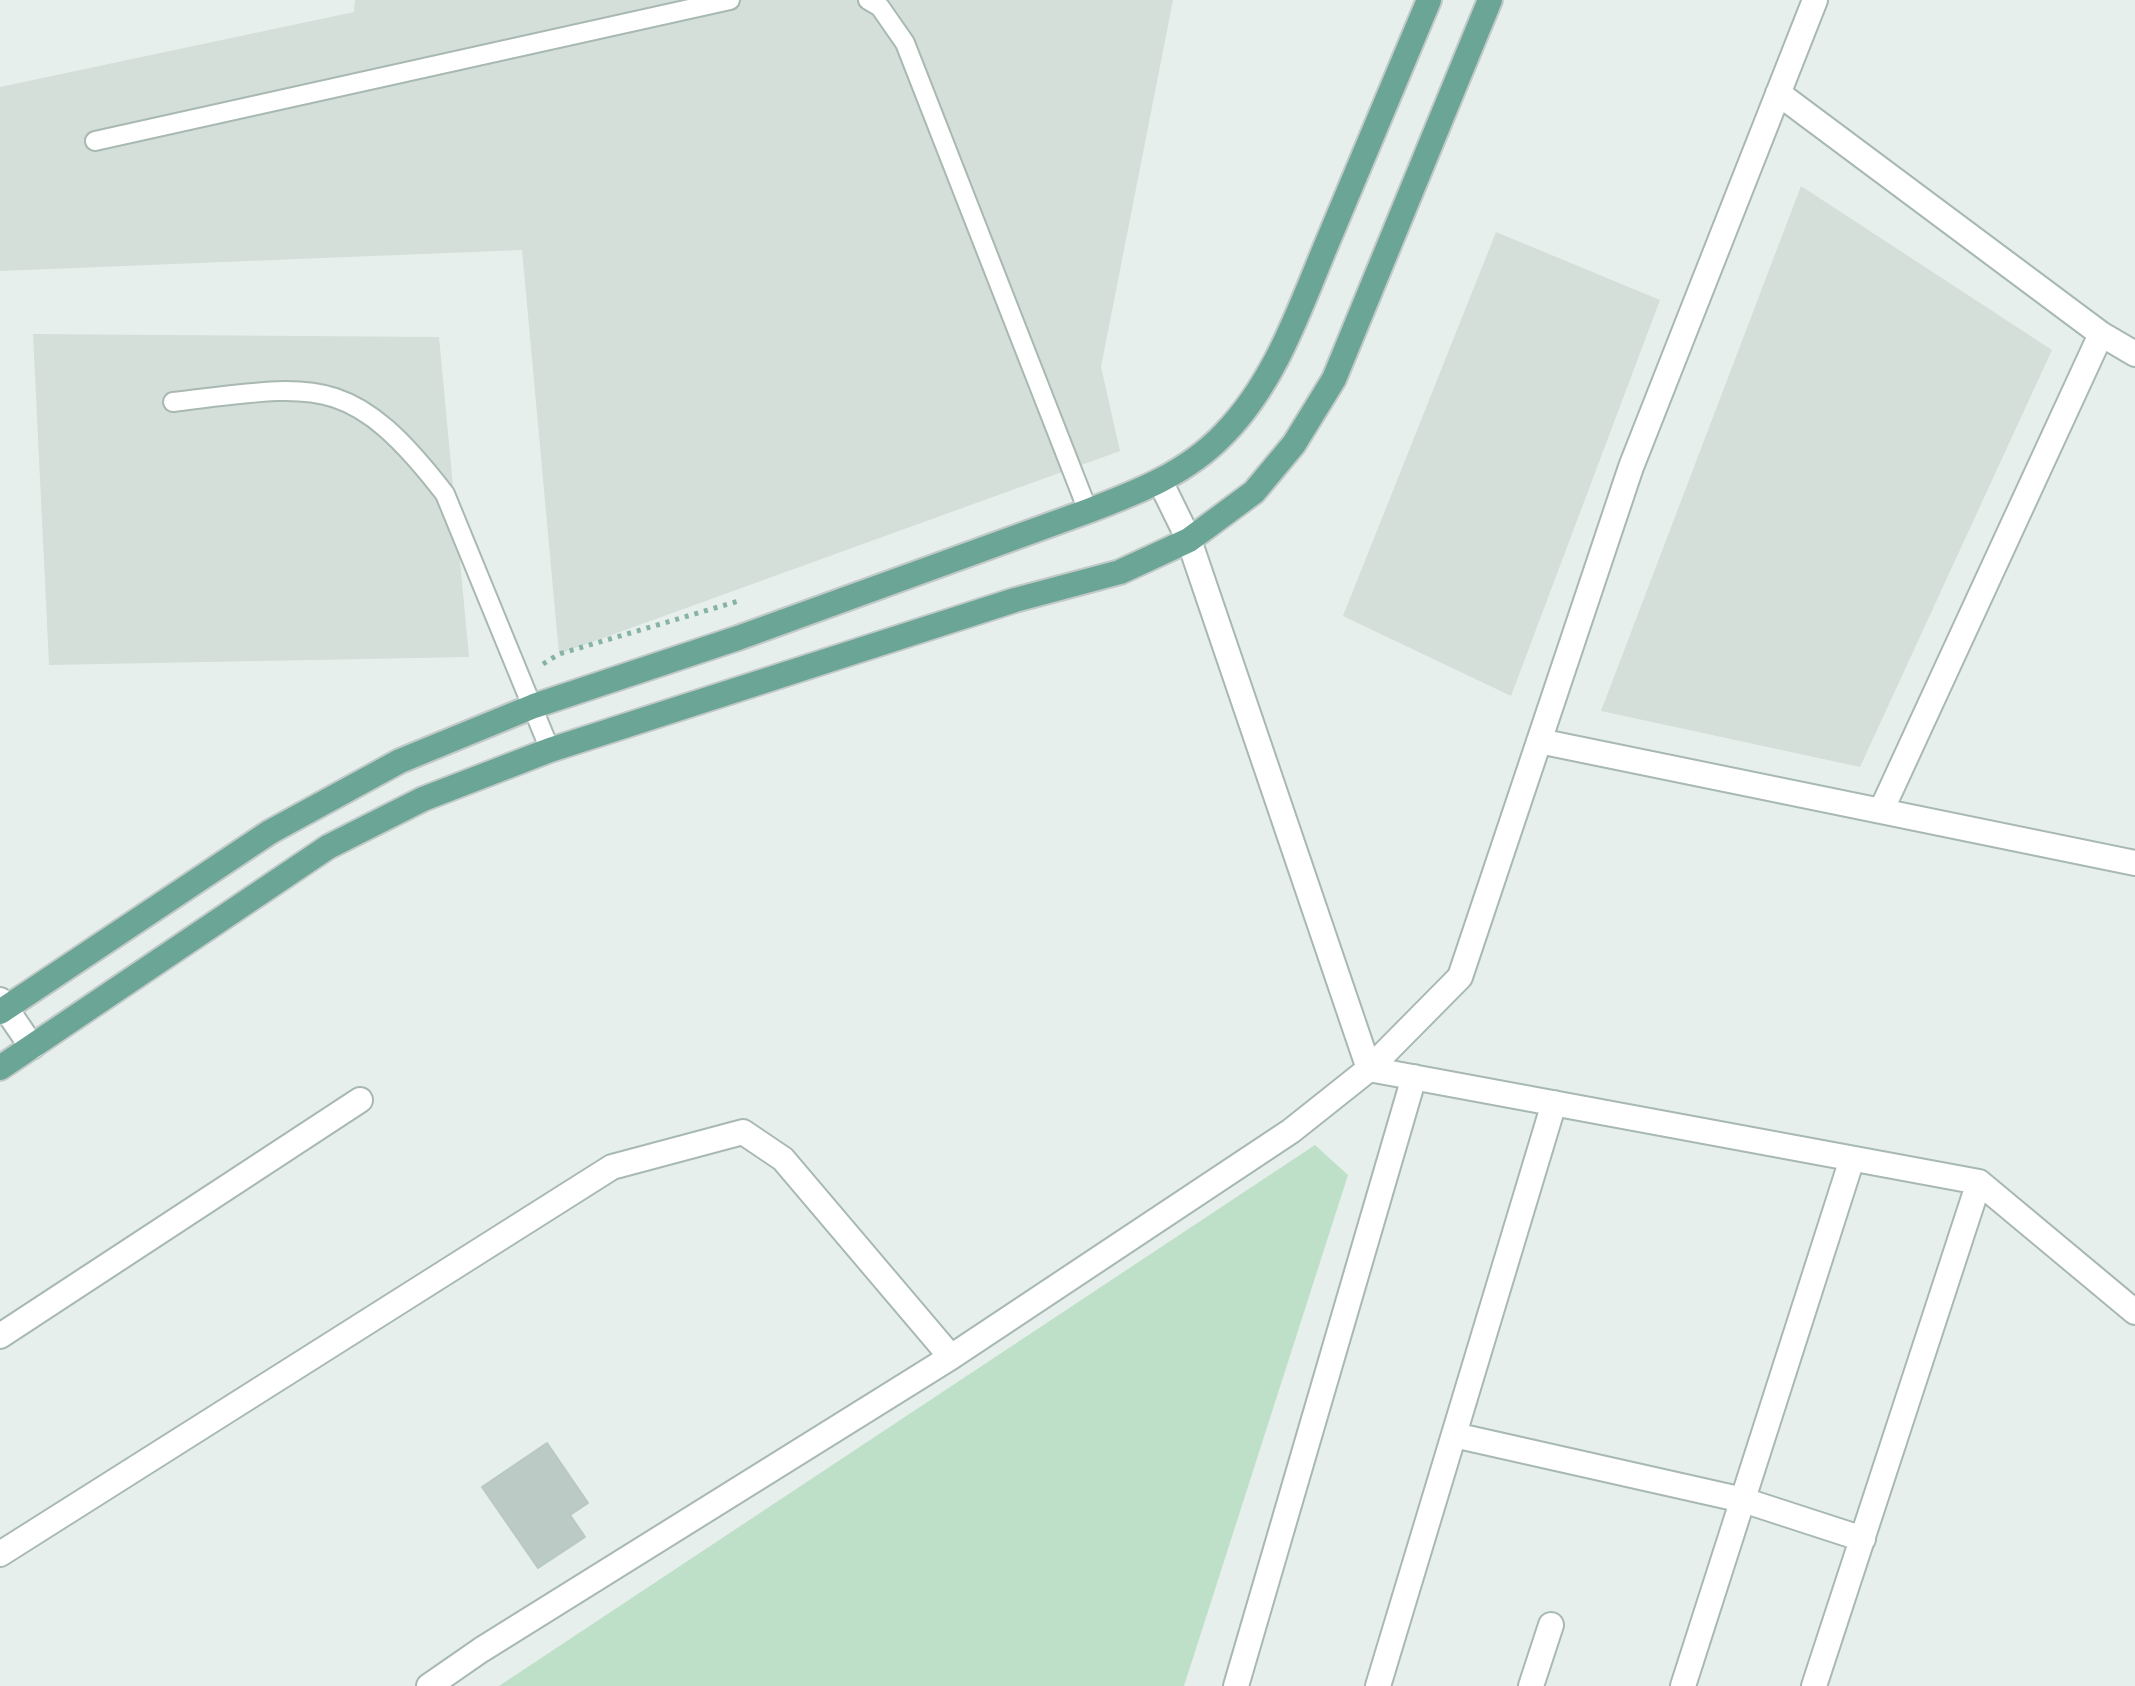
<!DOCTYPE html>
<html>
<head>
<meta charset="utf-8">
<style>
	body { margin:0 }
	canvas { display:block; background:#e6efeb }
</style>
</head>
<body>
<canvas width="2135" height="1686"></canvas>
<script>
const ctx = document.querySelector('canvas').getContext('2d');
ctx.lineJoin = 'round';
function fillPath(path, color) { ctx.fillStyle = color; ctx.fill(path, 'evenodd'); }
function strokePath(path, color, width, dash) { ctx.strokeStyle = color; ctx.lineWidth = width; ctx.lineCap = dash ? 'butt' : 'round'; ctx.setLineDash(dash || []); ctx.stroke(path); }
const built = new Path2D(`
	M 355,0 L 1173,0 L 1101,367 L 1120,451 L 559,654 L 522,250 L 0,271 L 0,87 L 354,12 Z
	M 1801,186 L 2052,350 L 1860,767 L 1601,711 Z
	M 1496,232 L 1660,300 L 1511,696 L 1343,616 Z
	M 33,334 L 439,337 L 469,657 L 49,665 Z`);
const green = new Path2D(`
	M 1315,1145 L 1348,1175 L 1184,1686 L 499,1686 Z`);
const building = new Path2D(`
	M 547,1443 L 588,1503 L 570,1515 L 585,1537 L 538,1568 L 482,1487 Z`);
const path = new Path2D(`
	M 543,664 L 559,654 L 742,600`);
const lane = new Path2D(`
	M 868,0 L 880,7 L 905,43 L 1088,511
	M 95,141 L 730,0
	M 173,402 C 316,385 350,371 445,494 L 550,750`);
const street = new Path2D(`
	M 1778,93 L 2101,334 L 2135,354
	M 1160,481 L 1189,540 L 1369,1069 L 1979,1182 L 2135,1312
	M 1539,741 L 2135,863
	M 1881,811 L 2101,334
	M 0,1000 L 32,1047
	M 0,1336 L 360,1100
	M 1454,1435 L 1743,1500 L 1863,1539
	M 0,1554 L 612,1167 L 743,1132 L 783,1159 L 951,1357
	M 429,1686 L 481,1650 L 951,1357 L 1291,1131 L 1369,1069 L 1460,977 L 1631,467 L 1815,0
	M 1236,1686 L 1414,1077
	M 1378,1686 L 1554,1103
	M 1531,1686 L 1551,1625
	M 1683,1686 L 1852,1159
	M 1814,1686 L 1979,1182`);
const primary = new Path2D(`
	M 0,1012 L 270,832 L 400,761 L 534,706 L 738,638 L 1088,511 C 1138,492 1187,473 1224,434 C 1277,380 1301,304 1330,236 C 1363,157 1396,79 1429,0
	M 0,1068 L 328,847 L 423,799 L 550,750 L 1015,600 L 1120,572 L 1189,540 L 1254,492 L 1294,444 L 1334,379 L 1490,0`);
fillPath(built, '#d4dfda');
fillPath(green, '#bfe0c8');
fillPath(building, '#bbcac4');
strokePath(building, '#b8c9c2', 2);
strokePath(lane, '#a8b8b2', 22);
strokePath(street, '#a8b8b2', 28);
strokePath(primary, '#c2cac8', 28);
strokePath(path, '#86b3a5', 5, [4, 6]);
strokePath(lane, '#fff', 18);
strokePath(street, '#fff', 24);
strokePath(primary, '#6aa596', 24);
</script>
</body>
</html>
